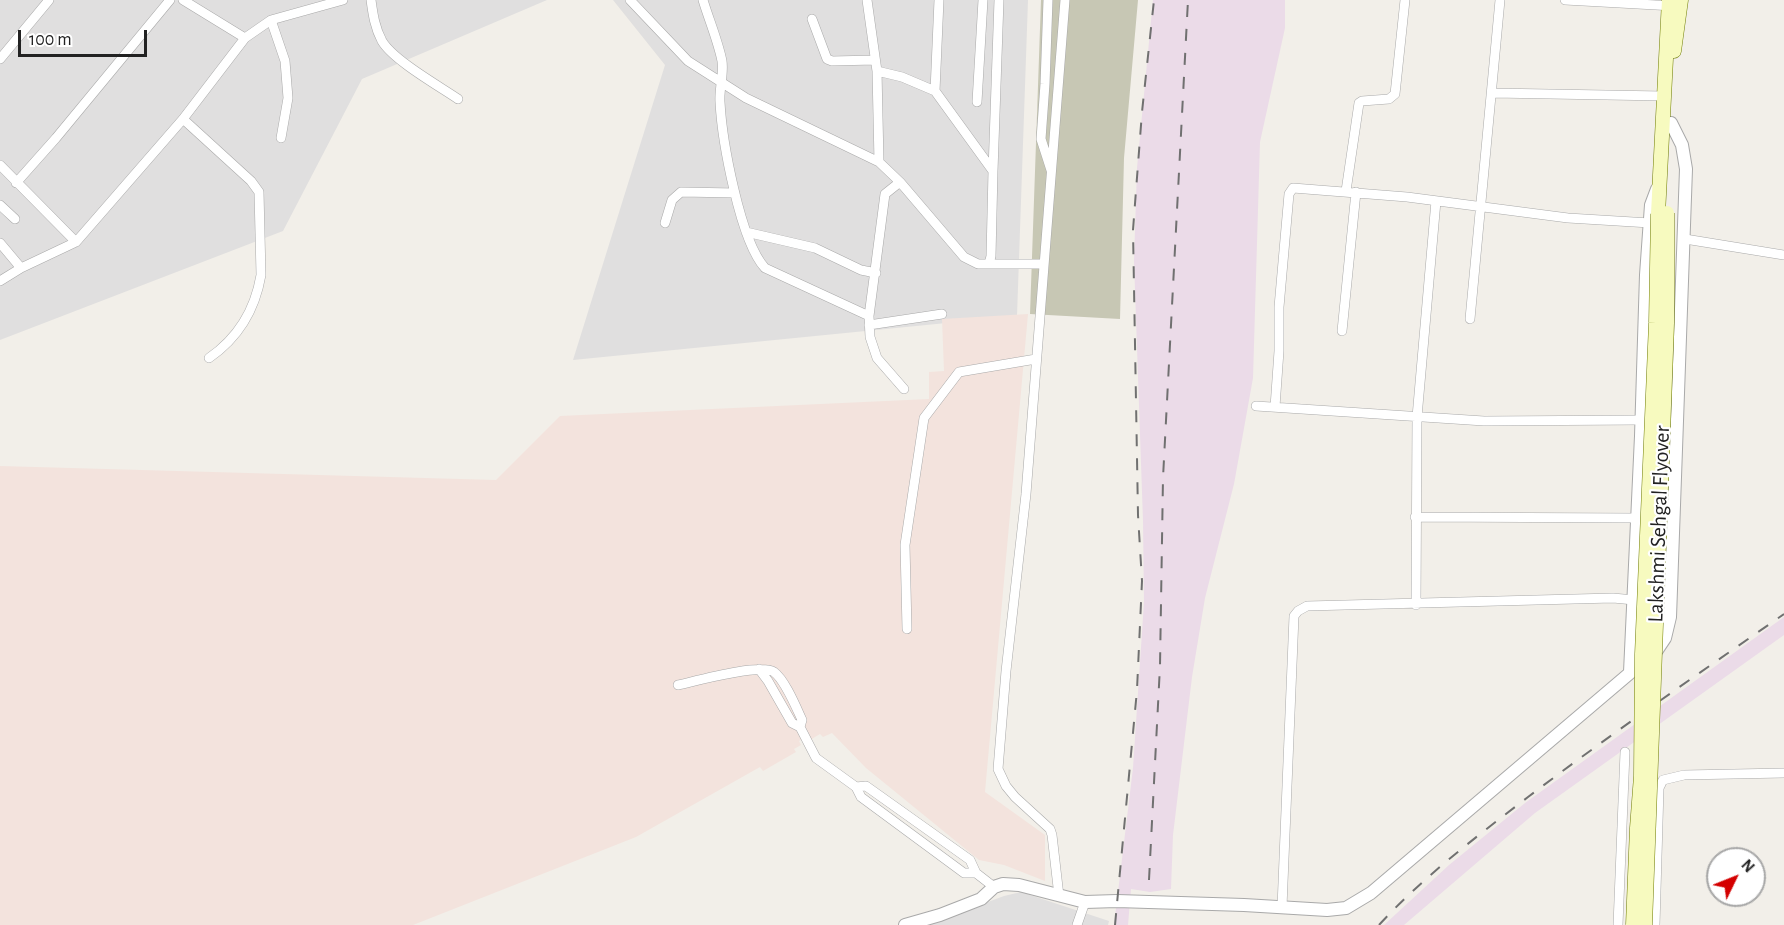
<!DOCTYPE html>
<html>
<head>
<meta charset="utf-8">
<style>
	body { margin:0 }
	#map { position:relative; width:1784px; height:925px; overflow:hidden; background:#f2efe9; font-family:"Alegreya Sans",sans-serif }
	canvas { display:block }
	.north { position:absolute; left:1706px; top:847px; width:60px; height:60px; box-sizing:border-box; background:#fff; border:2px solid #a7a7a7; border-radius:50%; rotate:47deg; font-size:16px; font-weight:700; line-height:24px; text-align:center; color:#222 }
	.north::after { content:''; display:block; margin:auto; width:21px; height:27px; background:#d40000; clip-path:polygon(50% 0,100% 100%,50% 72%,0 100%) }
	.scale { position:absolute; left:18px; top:30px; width:129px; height:27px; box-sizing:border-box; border:3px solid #222; border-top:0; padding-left:8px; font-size:18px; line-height:21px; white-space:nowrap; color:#222; -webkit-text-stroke:4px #fff; paint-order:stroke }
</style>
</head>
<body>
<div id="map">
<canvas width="1784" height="925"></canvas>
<div class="north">N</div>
<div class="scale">100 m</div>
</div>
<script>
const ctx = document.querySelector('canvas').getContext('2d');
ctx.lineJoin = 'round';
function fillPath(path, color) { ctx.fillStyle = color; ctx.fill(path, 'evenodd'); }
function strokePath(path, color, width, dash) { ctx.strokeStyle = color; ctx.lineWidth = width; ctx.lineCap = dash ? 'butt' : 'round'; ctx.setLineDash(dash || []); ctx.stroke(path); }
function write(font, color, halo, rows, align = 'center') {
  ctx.font = font + ' "Alegreya Sans",sans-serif'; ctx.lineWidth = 4.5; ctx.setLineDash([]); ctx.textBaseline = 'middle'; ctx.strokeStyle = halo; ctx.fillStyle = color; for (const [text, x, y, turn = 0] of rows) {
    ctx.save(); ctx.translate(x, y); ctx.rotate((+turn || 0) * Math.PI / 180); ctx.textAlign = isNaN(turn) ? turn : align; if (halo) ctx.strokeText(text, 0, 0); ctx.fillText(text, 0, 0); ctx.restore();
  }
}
const residential = new Path2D(`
	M 0,0 L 547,0 L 362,79 L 283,231 L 0,340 Z
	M 613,0 L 1028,0 L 1017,316 L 573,360 L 665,65 Z
	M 1021,892 L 1109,921 L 1108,925 L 926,925 L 1004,896 Z`);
const industrial = new Path2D(`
	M 1153,0 L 1285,0 L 1285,28 L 1260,142 L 1253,378 L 1234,484 L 1205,598 L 1192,677 L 1173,835 L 1171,889 L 1150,892 L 1131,889 L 1128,925 L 1114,925 L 1133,768 L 1144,602 L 1143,521 L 1134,261 L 1137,168 Z
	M 1784,617 L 1784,635 L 1535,813 L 1404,925 L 1384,925 L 1449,865 L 1525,803 Z`);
const military = new Path2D(`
	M 1028,314 L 985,792 L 1045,835 L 1045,881 L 1004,865 L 979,860 L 866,768 L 832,733 L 823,737 L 820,734 L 810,740 L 807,736 L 799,741 L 801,745 L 794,749 L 796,752 L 763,771 L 760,767 L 636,837 L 413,925 L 0,925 L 0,466 L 496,480 L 560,416 L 929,399 L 929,372 L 944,371 L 942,319 Z`);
const construction = new Path2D(`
	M 1041,0 L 1138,0 L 1124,158 L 1120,319 L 1030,314 Z`);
const minor = new Path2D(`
	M 183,0 L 245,38
	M 371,0 C 373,15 375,28 382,41 C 393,60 439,86 458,99
	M 630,0 L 688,61 L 746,98 L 879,162 L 900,182 L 964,257 L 978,264 L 989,264 L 991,256 L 993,171 L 935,91 L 902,77 L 877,71
	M 703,0 C 709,20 718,41 722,61 C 724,74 719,89 720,102 C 722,140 740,241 765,268 L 869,316
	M 867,0 L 877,71 L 879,162
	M 1048,0 L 1045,84 L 1041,139 L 1051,170
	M 1565,0 L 1674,6
	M 812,19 L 827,59 L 832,61 L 875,60
	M 271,20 L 285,61 L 288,98 L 281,138
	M 0,59 L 49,0
	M 935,91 L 939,0
	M 1493,93 L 1663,96
	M 977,102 L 983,0
	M 183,119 L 251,181 L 259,192 L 261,275 C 255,310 238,338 209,358
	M 0,165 L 76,242
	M 993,171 L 999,0
	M 900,182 L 885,194 L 869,316 L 870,337 L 877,358 L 904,389
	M 16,183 L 56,138 L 170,0
	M 1346,191 L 1359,103 L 1362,101 L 1389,99 L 1395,94 L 1405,0
	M 0,205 L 15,219
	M 665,223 L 672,200 L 681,192 L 735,193
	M 746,232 L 815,248 L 861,270 L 876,273
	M 1685,239 L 1784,255
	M 0,243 L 21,268
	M 989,264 L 1044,264
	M 0,281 L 21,268 L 76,242 L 183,119 L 245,38 L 271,20 L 343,0
	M 1470,319 L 1500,0
	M 869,325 L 942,314
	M 1342,331 L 1356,192
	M 1256,406 L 1484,421 L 1642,420
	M 1275,407 L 1279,351 L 1279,307 L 1289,194 L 1293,188 L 1407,197 L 1568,218 L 1650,223
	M 1415,517 L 1637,518
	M 1416,605 L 1417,417 L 1436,201
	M 907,629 L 905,545 L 924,418 L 959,372 L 1036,359
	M 759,669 L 768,681 L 792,723 L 800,727 L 816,758 L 856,787 L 861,797 L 964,873 L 976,873
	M 678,685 C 696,681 760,663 774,672 C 785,680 796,707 802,720 L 800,727
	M 856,787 L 866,786 L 970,860 L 976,873 L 994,887
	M 1059,896 L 1052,835 L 1050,829 L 1015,797 L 1006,786 L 998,769 L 1006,671 L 1026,494 L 1065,0
	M 1282,907 L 1294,616 L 1298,611 L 1307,606 L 1613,598 L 1634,600
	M 1077,925 L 1085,902
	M 1618,925 L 1625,752
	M 1655,925 L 1659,788 L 1663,780 L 1684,775 L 1784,773`);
const tertiary = new Path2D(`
	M 1630,672 L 1641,436 L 1646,275 L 1651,205 L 1657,189
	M 905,925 L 940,915 L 981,899 L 994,887 L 1003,884 L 1019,885 L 1085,902 L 1117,901 L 1244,905 L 1327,910 L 1346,908 L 1371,893 L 1657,650 L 1665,638 L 1670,617 L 1686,169 L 1682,145 L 1671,123`);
const secondary = new Path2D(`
	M 1674,51 L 1681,0
	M 1658,214 L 1669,0`);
const rail = new Path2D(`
	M 1149,880 L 1160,666 L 1163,478 L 1188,0
	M 1115,925 L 1137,690 L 1142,581 L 1138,515 L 1133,230 L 1142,112 L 1154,0
	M 1379,925 C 1423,877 1476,837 1528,797 C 1611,734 1698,674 1784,614`);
const secondaryBridge = new Path2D(`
	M 1633,925 L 1637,828 L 1641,776 L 1642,654 L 1656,323 L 1658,214
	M 1645,925 L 1667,323 L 1667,213`);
const streetNames = [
	["Lakshmi Sehgal Flyover",1659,524,-88]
];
fillPath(residential, '#e0dfdf');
fillPath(industrial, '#ebdbe8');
fillPath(military, '#f3e3dd');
fillPath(construction, '#c7c7b4');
strokePath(minor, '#a9a9a9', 10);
strokePath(tertiary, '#a9a9a9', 14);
strokePath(secondary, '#707d05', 15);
strokePath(minor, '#fff', 9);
strokePath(tertiary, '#fff', 12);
strokePath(secondary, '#f7fabf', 14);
strokePath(rail, '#707070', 2, [12, 12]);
strokePath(secondaryBridge, '#707d05', 15, []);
strokePath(secondaryBridge, '#f7fabf', 14);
write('22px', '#222', '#fff', streetNames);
</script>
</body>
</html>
